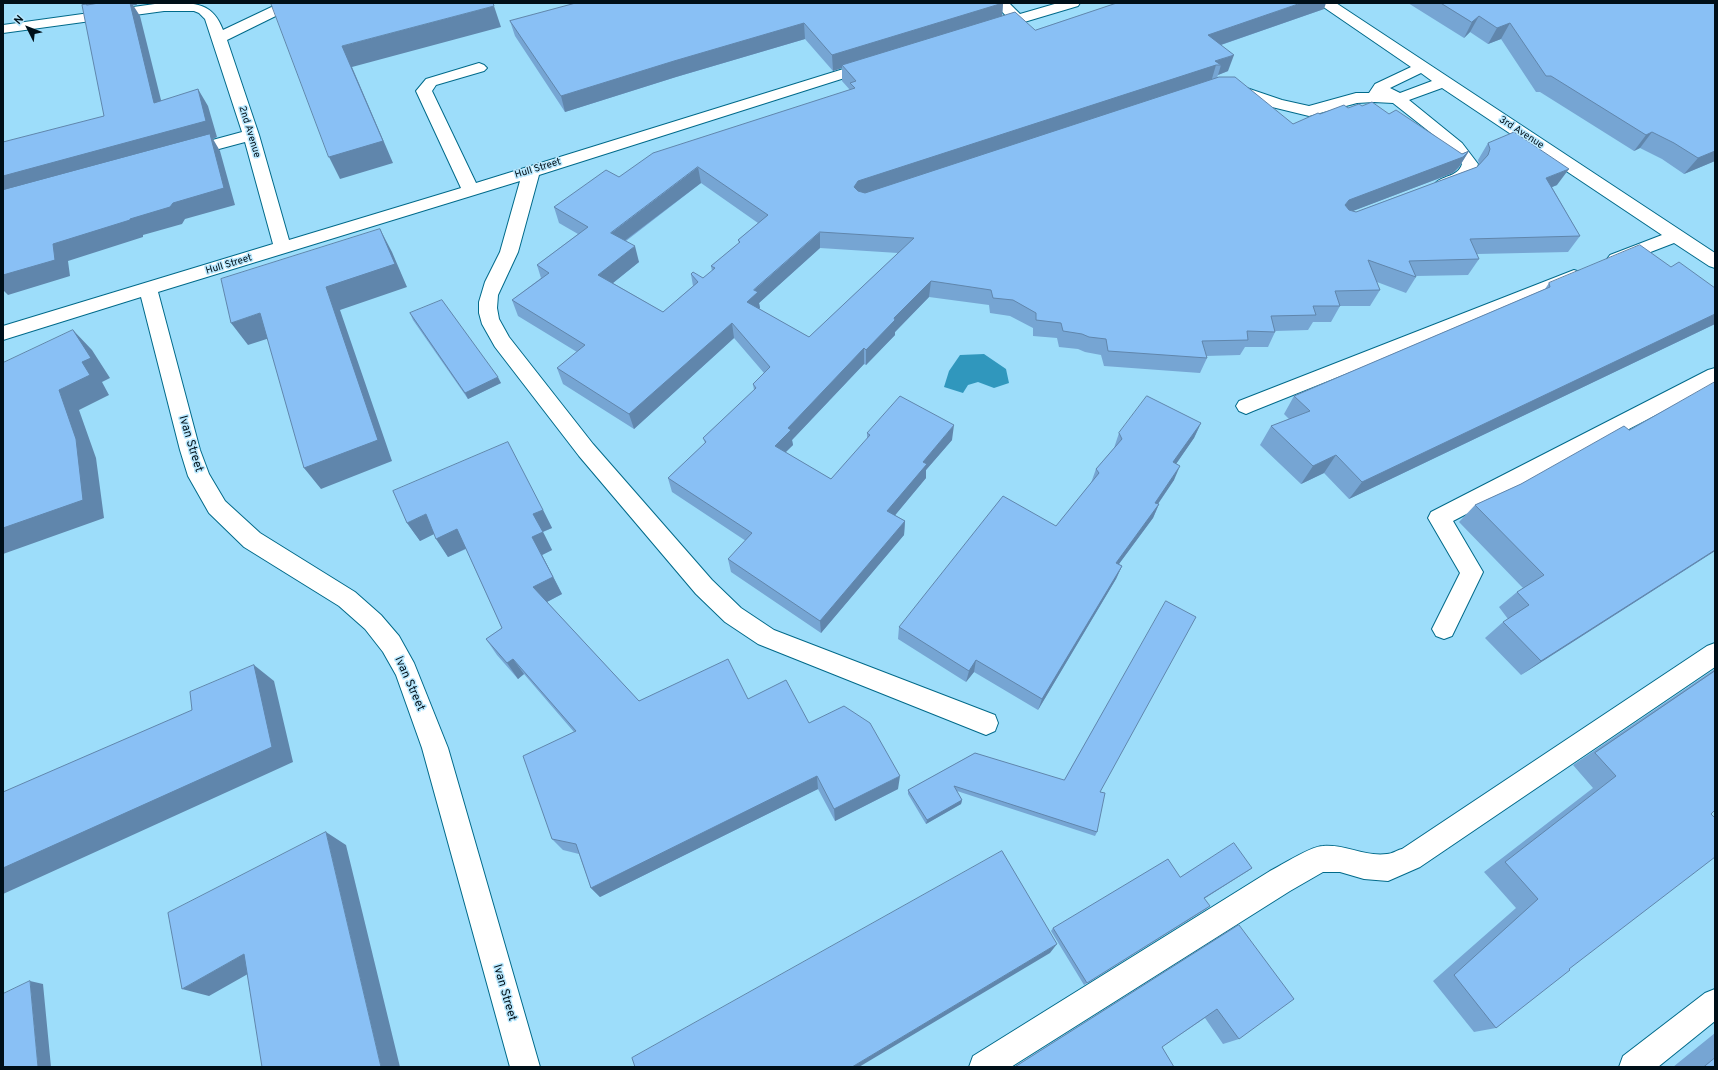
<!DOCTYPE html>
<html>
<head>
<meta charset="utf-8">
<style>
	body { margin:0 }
	#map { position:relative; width:1718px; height:1070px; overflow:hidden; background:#9dddfa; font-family:Overpass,sans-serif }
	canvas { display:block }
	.frame { position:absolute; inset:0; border:4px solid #000f18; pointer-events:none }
	.north { position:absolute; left:8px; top:8px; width:40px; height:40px; -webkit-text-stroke:3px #b9e8fe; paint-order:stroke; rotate:312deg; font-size:11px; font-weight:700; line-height:16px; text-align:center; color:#000f18 }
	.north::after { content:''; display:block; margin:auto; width:14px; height:18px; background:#000f18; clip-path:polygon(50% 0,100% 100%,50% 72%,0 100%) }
</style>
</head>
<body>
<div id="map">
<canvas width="1718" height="1070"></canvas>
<div class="frame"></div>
<div class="north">N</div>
</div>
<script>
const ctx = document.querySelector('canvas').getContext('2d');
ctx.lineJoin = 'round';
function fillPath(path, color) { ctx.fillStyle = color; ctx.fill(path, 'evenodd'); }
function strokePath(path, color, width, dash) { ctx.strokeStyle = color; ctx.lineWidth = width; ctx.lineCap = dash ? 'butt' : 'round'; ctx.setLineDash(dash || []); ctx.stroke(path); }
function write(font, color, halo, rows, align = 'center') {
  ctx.font = font + ' Overpass,sans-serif'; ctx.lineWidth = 3; ctx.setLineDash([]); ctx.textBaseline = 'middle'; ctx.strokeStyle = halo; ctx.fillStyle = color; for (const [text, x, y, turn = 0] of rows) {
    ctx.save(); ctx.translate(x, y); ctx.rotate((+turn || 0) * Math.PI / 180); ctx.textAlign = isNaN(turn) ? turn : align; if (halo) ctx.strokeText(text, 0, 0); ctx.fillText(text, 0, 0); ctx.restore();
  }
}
const water = new Path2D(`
	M 984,354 L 1006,369 L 1009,383 L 994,388 L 978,382 L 968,385 L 963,393 L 944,387 L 949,371 L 960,355 Z`);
const minor = new Path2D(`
	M 162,3 C 192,3 212,0 223,30 L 280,3 L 298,3 L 296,6 L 227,40 L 259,135 L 289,240 L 461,188 L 416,91 L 426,79 L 479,63 L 484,65 L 487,68 L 484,71 L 436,85 L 432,91 L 476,183 L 866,62 L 871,60 L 876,62 L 879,65 L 876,68 L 539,175 L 518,252 L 498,295 L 497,308 L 499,319 L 509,337 L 593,444 L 712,580 L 741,608 L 774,630 L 995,715 L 998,723 L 995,731 L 986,735 L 758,644 L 725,622 L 696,594 L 579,456 L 495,347 L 482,324 L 479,313 L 479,302 L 485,282 L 500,252 L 520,181 L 158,292 L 200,450 L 209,474 L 225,501 L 260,533 L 355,592 L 381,615 L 399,636 L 414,663 L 448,748 L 540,1067 L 510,1067 L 422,748 L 396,675 L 383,652 L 365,629 L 339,606 L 244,547 L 209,513 L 188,476 L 180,450 L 141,297 L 3,340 L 3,326 L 273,244 L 245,142 L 189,157 L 183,156 L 181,152 L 183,148 L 242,132 L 205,19 L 199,13 L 194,11 L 164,11 L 3,33 L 3,25 Z
	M 994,3 L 1009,3 L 1020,14 L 1058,3 L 1080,3 L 1078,6 L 994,31 L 989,30 L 987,27 L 989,24 L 1008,18 Z
	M 1320,3 L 1336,3 L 1715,253 L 1715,268 L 1709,266 L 1674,243 L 1622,263 L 1616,265 L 1610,263 L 1607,259 L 1610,255 L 1662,235 L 1442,88 L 1409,100 L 1462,143 L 1478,164 C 1474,180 1452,193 1436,189 L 1434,185 C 1440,175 1458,178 1462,164 L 1451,150 L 1440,140 L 1393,103 L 1374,102 L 1357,103 L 1309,116 L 1272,107 L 1227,91 L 1224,88 L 1227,85 L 1232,83 L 1282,100 L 1309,106 L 1356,93 L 1369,93 L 1375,84 L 1411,67 L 1322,6 ZM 1421,73 L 1432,81 L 1400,93 L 1390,88 Z
	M 1574,270 L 1580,272 L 1583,276 L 1580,280 L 1253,411 L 1246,414 L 1239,411 L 1236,406 L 1239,401 Z
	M 1715,368 L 1715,384 L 1453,521 L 1483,572 L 1452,636 L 1444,639 L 1436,636 L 1432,629 L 1460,573 L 1428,518 L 1431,512 L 1708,370 Z
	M 1715,643 L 1715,667 L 1420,867 L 1388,881 L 1364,879 L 1340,872 L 1323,872 L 1290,891 L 1011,1067 L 969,1067 L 973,1056 L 1270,871 C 1282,865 1311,846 1323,846 C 1345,844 1365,857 1387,854 C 1392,854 1397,850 1402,849 L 1707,646 Z
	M 1715,989 L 1715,1021 L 1658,1067 L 1619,1067 L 1623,1056 L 1705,993 Z`);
const wall = new Path2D(`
	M 568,3 L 1003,3 L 1002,16 L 1035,30 L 1324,9 L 1221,45 L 1228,71 L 1218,75 L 1217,78 L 1293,124 L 1320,114 L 1348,108 L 1362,106 L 1389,114 L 1462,154 L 1469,151 L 1459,167 L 1453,173 L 1352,211 L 1356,212 L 1477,167 L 1479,164 L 1478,160 L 1488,143 L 1557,185 L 1552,187 L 1580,236 L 1568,252 L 1477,254 L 1479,259 L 1468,275 L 1416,276 L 1416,277 L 1406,293 L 1377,282 L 1380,290 L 1370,306 L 1340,306 L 1331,322 L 1313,322 L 1308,330 L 1275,331 L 1275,332 L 1268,347 L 1245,347 L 1240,355 L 1206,356 L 1207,358 L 1200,373 L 1104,366 L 1101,355 L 1085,352 L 1078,349 L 1059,347 L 1057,338 L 1033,336 L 1033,328 L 1010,316 L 990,313 L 989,305 L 929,297 L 895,332 L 895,335 L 866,365 L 864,364 L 792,440 L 793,445 L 785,452 L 831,479 L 867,439 L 867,433 L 952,440 L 926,470 L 926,478 L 895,515 L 905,521 L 904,535 L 821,633 L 731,572 L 728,559 L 746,541 L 672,492 L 668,478 L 705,443 L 703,438 L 754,390 L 753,384 L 764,373 L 734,338 L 634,429 L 563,384 L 557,368 L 577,352 L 518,316 L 512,300 L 541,278 L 537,265 L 578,234 L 559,223 L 554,207 L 619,177 L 850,90 L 842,81 L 842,68 L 833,71 L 805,39 L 676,77 L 565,112 L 515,36 L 510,21 L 570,5 ZM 701,183 L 758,223 L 738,240 L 739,243 L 711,266 L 712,271 L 703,278 L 691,274 L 693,286 L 663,312 L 613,283 L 639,262 L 626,241 ZM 820,248 L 898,253 L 809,337 L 759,309 L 760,308 L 759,303 Z
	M 1408,3 L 1715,3 L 1715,161 L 1684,174 L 1662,159 L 1640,148 L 1634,151 L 1540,92 L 1536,92 L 1501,39 L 1488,44 L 1470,32 L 1464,38 Z
	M 1671,267 L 1715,288 L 1715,324 L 1349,499 L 1324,473 L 1301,484 L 1260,445 L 1271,426 L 1289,419 L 1284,414 L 1294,396 L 1545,289 L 1549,283 Z
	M 410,313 L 501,383 L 468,399 L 413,320 Z
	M 1201,423 L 1194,438 L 1176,464 L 1174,480 L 1158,504 L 1159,504 L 1153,518 L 1119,564 L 1122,566 L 1116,579 L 1038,710 L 974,672 L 966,682 L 898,639 L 899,627 L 1056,526 L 1091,483 L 1096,469 L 1114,448 L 1119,433 Z
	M 1629,430 L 1715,551 L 1521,675 L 1485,638 L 1503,622 L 1508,619 L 1499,607 L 1517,592 L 1523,588 L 1459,522 L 1475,505 L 1521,484 Z
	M 543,510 L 552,528 L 543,532 L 552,550 L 542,555 L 562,594 L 547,602 L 639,701 L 748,699 L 809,723 L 898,789 L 835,821 L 818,789 L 600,897 L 591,888 L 579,854 L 563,850 L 552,839 L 574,732 L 524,674 L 518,679 L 497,655 L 486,639 L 502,628 L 466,549 L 448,557 L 434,534 L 420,541 L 407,523 Z
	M 1715,669 L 1715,810 L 1711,814 L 1569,969 L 1496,1028 L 1474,1032 L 1433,981 L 1516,908 L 1484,872 L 1593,788 L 1573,765 Z
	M 975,753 L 1100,792 L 1097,832 L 1095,836 L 957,791 L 962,800 L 961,804 L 926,824 L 908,794 L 908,790 Z
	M 1252,868 L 1204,899 L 1206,909 L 1084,985 L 1051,931 L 1053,928 L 1180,877 Z
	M 1239,925 L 1239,1039 L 1223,1044 L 1205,1018 L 1162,1047 L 1174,1067 L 1014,1067 Z
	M 1715,1033 L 1715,1067 L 1673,1067 Z`);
const shadedWall = new Path2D(`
	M 99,3 L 136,3 L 137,5 L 133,5 L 140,16 L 166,120 L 154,103 Z
	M 1003,3 L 1002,18 L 842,65 L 842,68 L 833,71 L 832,55 Z
	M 1301,3 L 1326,3 L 1324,9 L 1203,51 L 1208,35 Z
	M 494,6 L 501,27 L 352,67 L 393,163 L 340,179 L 329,157 L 342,46 Z
	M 1479,16 L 1470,32 L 1464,38 L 1472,22 Z
	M 804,23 L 805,39 L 676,77 L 565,112 L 561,96 L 674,61 Z
	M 1510,23 L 1501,39 L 1488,44 L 1497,28 Z
	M 1234,55 L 1228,71 L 1218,75 L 1221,65 L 1216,65 L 1211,82 L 858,197 L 854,187 L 858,181 Z
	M 198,89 L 208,106 L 217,137 L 213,139 L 220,151 L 235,205 L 185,219 L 182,224 L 143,235 L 143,237 L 68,261 L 70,276 L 8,295 L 4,291 L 3,291 L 3,176 Z
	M 1652,132 L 1640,148 L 1634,151 L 1646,135 Z
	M 1469,151 L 1459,167 L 1453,173 L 1340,216 L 1345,205 L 1349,200 Z
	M 1715,151 L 1715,161 L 1684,174 L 1698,158 Z
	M 698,167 L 701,183 L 615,248 L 611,233 Z
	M 1569,169 L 1557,185 L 1535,194 L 1546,178 Z
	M 380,229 L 392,252 L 407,287 L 340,310 L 392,461 L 321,489 L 304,468 L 326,287 Z
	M 820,232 L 820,248 L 759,303 L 760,308 L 749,318 L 747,302 L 754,290 Z
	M 635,246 L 639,262 L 603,291 L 598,275 Z
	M 931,281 L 929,297 L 895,332 L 895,335 L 866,365 L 866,350 L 894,318 Z
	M 260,313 L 276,336 L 248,345 L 231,323 Z
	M 1715,314 L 1715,324 L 1349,499 L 1362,482 Z
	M 732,323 L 734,338 L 634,429 L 629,414 Z
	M 73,330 L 92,350 L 110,378 L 102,382 L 109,395 L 79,410 L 96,458 L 104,518 L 3,554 L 3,528 L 59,390 L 82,362 Z
	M 864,348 L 864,364 L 792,440 L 793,445 L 777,461 L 775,446 L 788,428 Z
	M 498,377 L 501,383 L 468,399 L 465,393 Z
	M 1201,423 L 1194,438 L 1167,477 L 1173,462 Z
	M 954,425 L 952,440 L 926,470 L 926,478 L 887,525 L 887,511 L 923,462 Z
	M 1336,455 L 1324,473 L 1301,484 L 1313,466 Z
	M 1180,466 L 1174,480 L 1149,517 L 1155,503 Z
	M 1159,504 L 1153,518 L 1110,576 L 1116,563 Z
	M 543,510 L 552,528 L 542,532 L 533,514 Z
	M 426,514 L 438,532 L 420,541 L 407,523 Z
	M 905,521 L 904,535 L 821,633 L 820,621 Z
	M 457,529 L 469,547 L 448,557 L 436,539 Z
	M 543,532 L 552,550 L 542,555 L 562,594 L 543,604 L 533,587 L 532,537 Z
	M 1715,550 L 1715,551 L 1521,675 L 1541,661 Z
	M 1122,566 L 1116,579 L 1038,710 L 1042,699 Z
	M 513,659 L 524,674 L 518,679 L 507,663 Z
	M 976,660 L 974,672 L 966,682 L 969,671 Z
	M 254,665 L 274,681 L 293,762 L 3,894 L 3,868 Z
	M 817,776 L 818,789 L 600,897 L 591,888 Z
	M 900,776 L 898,789 L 835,821 L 834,809 Z
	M 962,800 L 961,804 L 926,824 L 927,820 Z
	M 326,832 L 346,845 L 400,1067 L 381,1067 Z
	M 1252,868 L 1248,871 L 1200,901 L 1204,898 Z
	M 1210,906 L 1206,909 L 1084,985 L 1087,983 Z
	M 1057,944 L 1050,953 L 859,1067 L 852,1067 Z
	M 244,954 L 269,962 L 209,996 L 182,989 Z
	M 30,981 L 43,984 L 51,1067 L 38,1067 Z`);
const building = new Path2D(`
	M 87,3 L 99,3 L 87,5 Z
	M 100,3 L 130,3 L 154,103 L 198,89 L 206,121 L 3,176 L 3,142 L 104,116 L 82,5 Z
	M 271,3 L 493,3 L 494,6 L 342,46 L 383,141 L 329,157 Z
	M 576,3 L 1003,3 L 832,55 L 804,23 L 674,61 L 561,96 L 510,21 Z
	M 1117,3 L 1301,3 L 1208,35 L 1234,55 L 1215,61 L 1221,65 L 1216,65 L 858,181 L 854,187 L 858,191 L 865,193 L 1219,77 L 1235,77 L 1293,124 L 1318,113 L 1320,114 L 1344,105 L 1348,108 L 1359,104 L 1362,106 L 1372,102 L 1389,114 L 1396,110 L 1462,154 L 1469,151 L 1463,157 L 1349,200 L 1345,205 L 1349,210 L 1356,212 L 1477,167 L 1488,155 L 1490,149 L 1488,143 L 1514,132 L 1569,169 L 1546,178 L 1580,236 L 1470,239 L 1479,259 L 1409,261 L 1416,277 L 1368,260 L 1380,290 L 1335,291 L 1340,306 L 1313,306 L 1316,315 L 1271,316 L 1275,332 L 1247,331 L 1248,340 L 1202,341 L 1207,358 L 1108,351 L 1106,339 L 1089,337 L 1082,334 L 1063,331 L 1061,323 L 1036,320 L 1036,313 L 1013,300 L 993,298 L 991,290 L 931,281 L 894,318 L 895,320 L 866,350 L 864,348 L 788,428 L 791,430 L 775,446 L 831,479 L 870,435 L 867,433 L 900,396 L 954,425 L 923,462 L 927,464 L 887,511 L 905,521 L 820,621 L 728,559 L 752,533 L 668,478 L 706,442 L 703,438 L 756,388 L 753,384 L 770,367 L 732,323 L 629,414 L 557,368 L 585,345 L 512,300 L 549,273 L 537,265 L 588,227 L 554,207 L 606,170 L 619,177 L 653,153 L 855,88 L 850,83 L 856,81 L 842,65 L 1015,12 L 1035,30 ZM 698,167 L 768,215 L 738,240 L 740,242 L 711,266 L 715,268 L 703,278 L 693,272 L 691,274 L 698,282 L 663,312 L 598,275 L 635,246 L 611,233 ZM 820,232 L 914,238 L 809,337 L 747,302 L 758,292 L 754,290 Z
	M 1441,3 L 1715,3 L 1715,151 L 1698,158 L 1674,143 L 1652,132 L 1646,135 L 1551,76 L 1546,76 L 1510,23 L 1497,28 L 1479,16 L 1472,22 Z
	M 210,134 L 224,188 L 173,203 L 170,207 L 130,219 L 130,220 L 53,244 L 55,260 L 3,275 L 3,190 Z
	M 380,229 L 395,264 L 326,287 L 378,440 L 304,468 L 260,313 L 231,323 L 221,279 Z
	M 1640,245 L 1671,267 L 1679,262 L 1715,288 L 1715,314 L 1362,482 L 1336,455 L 1313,466 L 1271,426 L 1310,411 L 1294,396 L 1550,287 L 1549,283 Z
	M 442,300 L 498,377 L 465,393 L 410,313 Z
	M 73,330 L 91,358 L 82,362 L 90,375 L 59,390 L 76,439 L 83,500 L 3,528 L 3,363 Z
	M 1715,382 L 1715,550 L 1541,661 L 1503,622 L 1529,605 L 1517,592 L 1544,575 L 1475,505 L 1521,484 L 1624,426 L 1629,430 Z
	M 1147,396 L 1201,423 L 1173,462 L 1180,466 L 1155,503 L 1159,504 L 1116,563 L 1122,566 L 1042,699 L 976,660 L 969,671 L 899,627 L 1003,496 L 1056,526 L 1099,473 L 1096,469 L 1122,439 L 1119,433 Z
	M 508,442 L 543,510 L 533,514 L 543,532 L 532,537 L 553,577 L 533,587 L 639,701 L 728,659 L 748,699 L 786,680 L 809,723 L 844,706 L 870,723 L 900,776 L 834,809 L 817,776 L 591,888 L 576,844 L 552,839 L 523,756 L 576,731 L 513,659 L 507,663 L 486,639 L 502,628 L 457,529 L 436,539 L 426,514 L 407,523 L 393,491 Z
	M 1166,601 L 1196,617 L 1100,792 L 1105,793 L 1097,832 L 954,786 L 962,800 L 927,820 L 908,790 L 975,753 L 1064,780 Z
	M 254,665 L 272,747 L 3,868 L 3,792 L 192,710 L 190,692 Z
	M 1715,671 L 1715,810 L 1711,814 L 1715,818 L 1715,857 L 1569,969 L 1570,970 L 1496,1028 L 1454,975 L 1538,899 L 1505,862 L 1616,776 L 1595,753 Z
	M 326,832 L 381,1067 L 262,1067 L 244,954 L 182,989 L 168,913 Z
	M 1234,843 L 1252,868 L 1204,898 L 1210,906 L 1087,983 L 1053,928 L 1168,859 L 1180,877 Z
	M 1002,851 L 1057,944 L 852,1067 L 635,1067 L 632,1058 Z
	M 1239,925 L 1294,999 L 1239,1039 L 1217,1009 L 1162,1047 L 1174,1067 L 1015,1067 Z
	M 30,981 L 38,1067 L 3,1067 L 3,994 Z
	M 1715,1058 L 1715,1067 L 1704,1067 Z`);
const farStreetnames = [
	["2nd Avenue",249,132,73],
	["3rd Avenue",1521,133,33],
	["Hull Street",538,169,-17],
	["Hull Street",229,265,-17]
];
const streetNames = [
	["Ivan Street",190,444,73],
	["Ivan Street",409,684,66],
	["Ivan Street",504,993,74]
];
fillPath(water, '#3097bd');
strokePath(minor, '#006a8a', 2);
fillPath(minor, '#fff');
fillPath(wall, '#76a5d3');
fillPath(shadedWall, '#6086ac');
fillPath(building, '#89c0f5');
strokePath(building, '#6086ac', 1);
write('10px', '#000f18', '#b9e8fe', farStreetnames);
write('12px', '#000f18', '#b9e8fe', streetNames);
</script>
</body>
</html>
